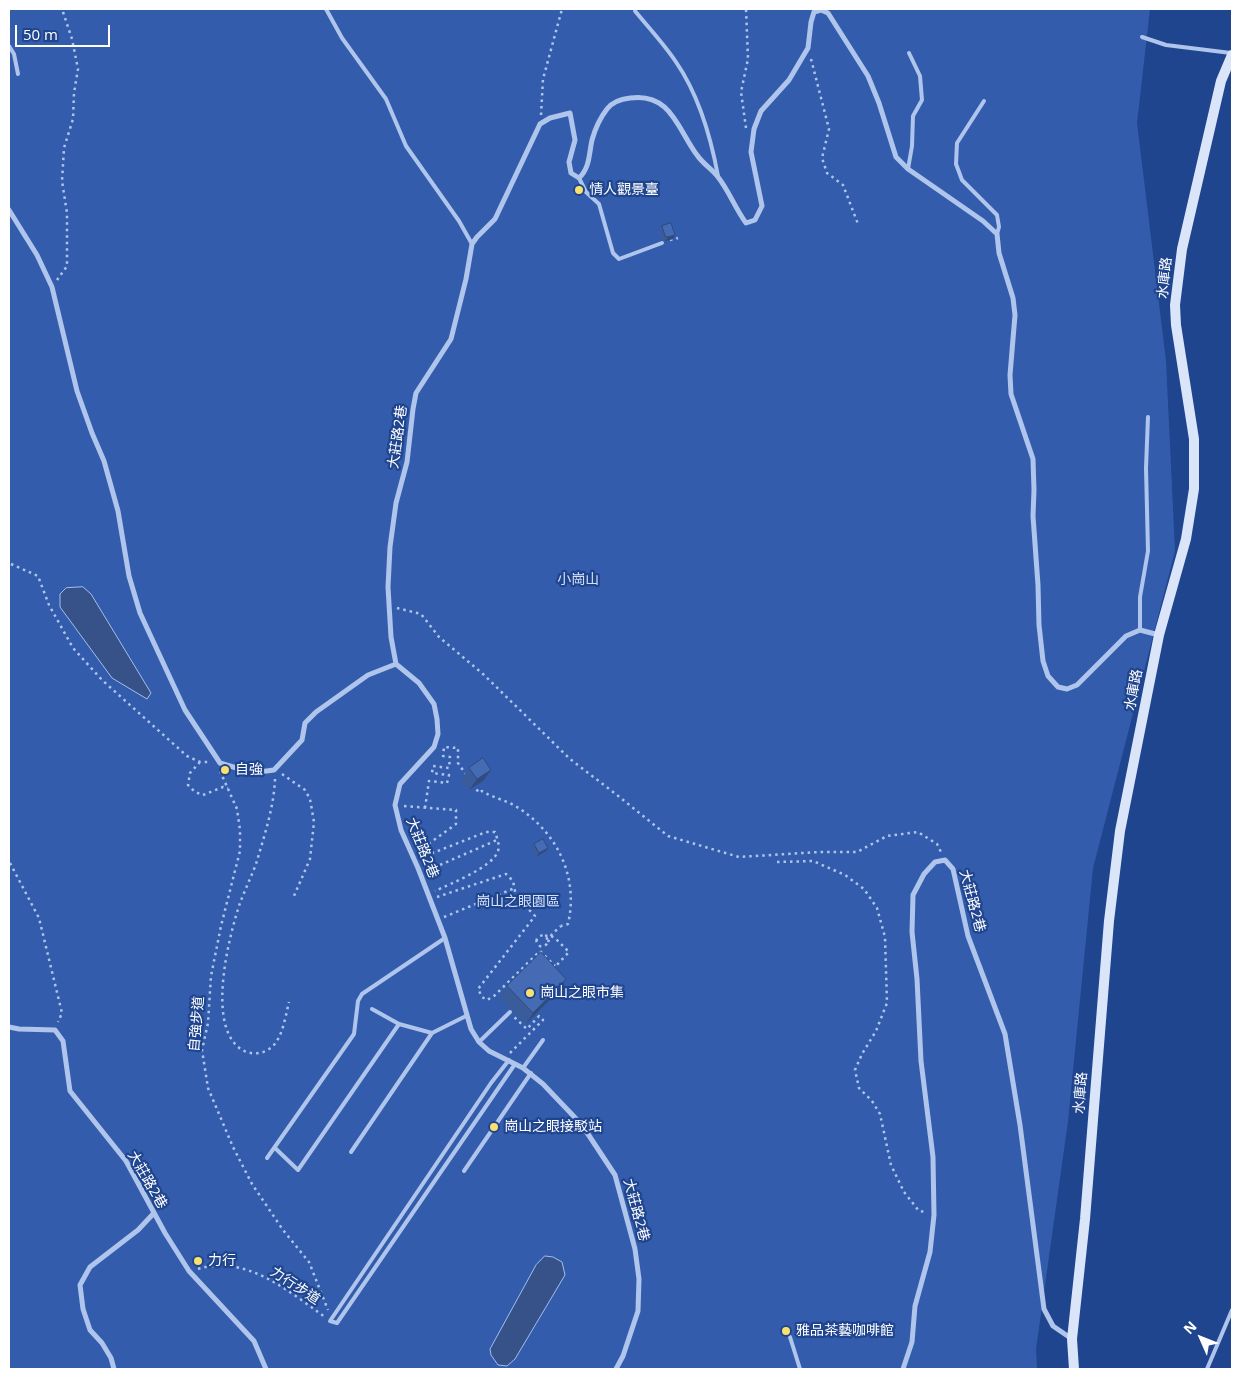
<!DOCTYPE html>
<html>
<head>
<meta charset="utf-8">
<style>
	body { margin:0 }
	#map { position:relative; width:1241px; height:1378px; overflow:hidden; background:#20458f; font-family:"Open Sans",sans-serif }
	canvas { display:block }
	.frame { position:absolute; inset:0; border:10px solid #fff; pointer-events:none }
	.north { position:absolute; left:1176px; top:1313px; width:50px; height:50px; -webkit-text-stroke:4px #20458f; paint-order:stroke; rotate:314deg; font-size:14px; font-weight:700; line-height:20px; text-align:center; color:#fff }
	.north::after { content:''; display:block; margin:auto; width:18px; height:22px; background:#fff; clip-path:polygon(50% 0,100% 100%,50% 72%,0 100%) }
	.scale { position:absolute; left:15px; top:25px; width:95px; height:22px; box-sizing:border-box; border:2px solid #fff; border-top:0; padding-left:6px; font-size:15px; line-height:18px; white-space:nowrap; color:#fff; -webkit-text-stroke:4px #20458f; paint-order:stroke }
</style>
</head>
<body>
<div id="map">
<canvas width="1241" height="1378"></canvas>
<div class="frame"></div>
<div class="north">N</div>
<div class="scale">50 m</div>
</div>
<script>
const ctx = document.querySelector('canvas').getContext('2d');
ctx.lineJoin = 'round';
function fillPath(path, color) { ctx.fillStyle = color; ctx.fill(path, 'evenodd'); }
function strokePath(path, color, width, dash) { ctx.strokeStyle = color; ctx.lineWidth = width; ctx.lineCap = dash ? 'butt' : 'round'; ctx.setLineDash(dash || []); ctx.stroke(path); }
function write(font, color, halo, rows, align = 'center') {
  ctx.font = font + ' "Open Sans","Noto Sans TC",sans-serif'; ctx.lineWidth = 4.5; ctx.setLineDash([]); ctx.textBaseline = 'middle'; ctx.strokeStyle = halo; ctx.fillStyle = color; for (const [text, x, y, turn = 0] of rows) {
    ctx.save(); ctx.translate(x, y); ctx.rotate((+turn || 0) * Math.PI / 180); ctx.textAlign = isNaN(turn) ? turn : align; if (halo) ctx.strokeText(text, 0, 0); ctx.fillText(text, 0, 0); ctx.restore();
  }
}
const green = new Path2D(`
	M 9,9 L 1150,9 L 1137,123 L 1166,361 L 1175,551 L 1093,868 L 1068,1121 L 1036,1349 L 1037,1369 L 9,1369 Z`);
const water = new Path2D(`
	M 83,587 L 91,594 L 151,693 L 147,699 L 112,678 L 60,607 L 60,594 L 66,588 Z
	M 545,1256 L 553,1257 L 562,1262 L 565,1275 L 515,1359 L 507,1366 L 498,1365 L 491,1355 L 490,1349 L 536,1265 Z`);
const path = new Path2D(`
	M 811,59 L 829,129 L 822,158 L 827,173 L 843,185 L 858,224
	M 541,115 L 543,79 L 562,9
	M 746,128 L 741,92 L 748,59 L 746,9
	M 670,240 L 678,238
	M 57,280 L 67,266 L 67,213 L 62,181 L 64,148 L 73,119 L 74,93 L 78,69 L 72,39 L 62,9
	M 11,564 L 38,576 L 49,605 L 73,648 L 102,680 L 187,756 L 200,762 L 209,762
	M 397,608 L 421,614 L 439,637 L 483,674 L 570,759 L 617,795 L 668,836 L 739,857 L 819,852 L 857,852 L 887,836 L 918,832 L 937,844 L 941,852
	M 200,762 L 190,773 L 188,785 L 195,792 L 203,795 L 223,787 L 228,788
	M 220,771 L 237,809 L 240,830 L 240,851 L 221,926 L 211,976 L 208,1023 L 202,1050 L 208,1088 L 233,1147 L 252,1184 L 283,1230 L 309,1262 L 328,1310
	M 282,774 L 305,790 L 310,799 L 314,822 L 310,859 L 294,896
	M 275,779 C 274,807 264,837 256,864 C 251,877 245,890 240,903 C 229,936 208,1019 237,1046 C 249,1058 270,1055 278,1039 C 284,1028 286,1014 289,1002
	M 473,784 L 479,793 L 482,791 C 493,798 506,800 517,807 C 557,832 579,877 568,924 L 561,926
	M 404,806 L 456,810 L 456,824 L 423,848 L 422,853 L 425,856 L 486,832 L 495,832 C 497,838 500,845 498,851 C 493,867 450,884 435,891
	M 425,808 L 429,781 L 447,783 L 449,775 L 432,773 L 433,766 L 449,768 L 450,757 L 443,756 L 444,747 L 458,748 L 458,763 L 467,776
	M 777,862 L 813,861 L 845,875 L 864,889 L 877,908 L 885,937 L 887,1003 L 876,1031 L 862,1054 L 855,1070 L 859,1088 L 872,1101 L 880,1114 L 891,1165 L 904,1192 L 919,1211 L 926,1212
	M 10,863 L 39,918 L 62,1013 L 58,1022
	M 424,865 L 429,863 L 433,868 L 497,840
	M 437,897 L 506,874 L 513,881 L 516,896 L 535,916 L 478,989 L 482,997 L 487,1000 L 494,996 L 540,951 L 555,966
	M 444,917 L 515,888
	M536.5 941a5.5 5.5 0 1 1 11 0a5.5 5.5 0 1 1-11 0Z
	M 545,936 L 549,935 L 555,938 L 569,952 L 555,967
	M 510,1053 L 543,1020 L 539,1016 L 527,1029 L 514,1017
	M 198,1269 C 246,1254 288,1291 325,1317`);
const lane = new Path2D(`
	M 326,9 L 342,38 L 386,99 L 406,146 L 459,221 L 472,244
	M 635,11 C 649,28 664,44 676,62 C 698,94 711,138 718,176
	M 1142,37 L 1166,45 L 1231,53
	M 9,46 L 14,54 L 18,74
	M 984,101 L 957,143 L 956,164 L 962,180 L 997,215 L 999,227 L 997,234
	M 908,169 L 912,146 L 913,116 L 922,100 L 920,76 L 909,53
	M 579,178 L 586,192 L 599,204 L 613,253 L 619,259 L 662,243
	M 1140,630 L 1140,597 L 1148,551 L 1146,468 L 1148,417
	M 372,1009 L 399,1024 L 432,1033 L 466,1016
	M 479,1042 L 510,1012
	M 509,1060 L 491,1083 L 330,1321 L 337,1323 L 515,1064
	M 523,1068 L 543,1040
	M 275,1148 L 298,1170 L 399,1024
	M 351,1152 L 432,1033
	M 267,1158 L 354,1034 L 358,1001 L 362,994 L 445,938
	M 464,1171 L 531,1073
	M 790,1337 L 800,1369
	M 1207,1369 L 1232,1310`);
const street = new Path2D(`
	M 9,210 L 37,255 L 52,287 L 77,391 L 92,433 L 104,461 L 118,511 L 129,576 L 140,613 L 185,710 L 220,763 L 243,770 L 259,772 L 274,770 L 302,740 L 305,723 L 316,712 L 368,675 L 396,664
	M 9,1027 L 19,1029 L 55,1030 L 63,1041 L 70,1091 L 126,1161 L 165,1233 L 189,1271 L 254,1341 L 266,1369
	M 114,1369 L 111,1358 L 102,1343 L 90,1330 L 83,1309 L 80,1285 L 90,1267 L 138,1230 L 154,1213
	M 616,1369 L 623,1356 L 638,1311 L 639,1279 L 635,1249 L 615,1175 L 582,1125 L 543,1084 L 523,1068 L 489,1051 L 479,1042 L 471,1029 L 445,938 L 418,868 L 401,830 L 395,805 L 400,784 L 434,747 L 438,734 L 437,719 L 434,704 L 419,683 L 396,664 L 391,637 L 388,587 L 390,547 L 396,503 L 407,462 L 413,409 L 416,393 L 451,339 L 466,279 L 472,244 L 477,237 L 495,219 L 540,124 L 550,118 L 570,113 L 575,140 L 569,162 L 571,173 L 579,178 C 590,168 589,153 592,140 C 595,129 600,118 607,109 C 613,101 621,99 630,98 C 671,92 678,130 697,155 C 703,164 712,169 718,177 C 729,191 735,208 746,223 L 755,220 L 762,206 L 751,152 L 754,129 L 761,111 L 789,80 L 808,48 L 811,22 L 814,12 L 821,10 L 828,13 L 868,76 L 879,103 L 896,157 L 908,169 L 983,221 L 997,234 L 999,253 L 1013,298 L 1015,315 L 1010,375 L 1011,394 L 1033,459 L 1034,490 L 1033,516 L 1038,585 L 1039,625 L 1043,661 L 1048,676 L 1058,687 L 1067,689 L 1077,685 L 1126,636 L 1140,630 L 1159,635
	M 903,1369 L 912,1342 L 915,1306 L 930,1252 L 934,1215 L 933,1157 L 921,1061 L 917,979 L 912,932 L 913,895 L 924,874 L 935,862 L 945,860 L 953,869 L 968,936 L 1005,1034 L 1020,1125 L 1044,1309 L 1053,1326 L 1072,1339`);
const secondary = new Path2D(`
	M 1074,1369 L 1072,1339 L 1085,1219 L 1109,921 L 1120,831 L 1159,635 L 1186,539 L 1194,489 L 1194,439 L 1176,325 L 1175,305 L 1182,249 L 1221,81 L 1232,55`);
const pathBridge = new Path2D(`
	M 548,942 L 552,934 L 561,926`);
const wall = new Path2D(`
	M 662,226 L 675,235 L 673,239 L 665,241 L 662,239 L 659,230 Z
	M 469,768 L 483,781 L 469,790 L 461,779 Z
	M 534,844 L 548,848 L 546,851 L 536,857 L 531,848 Z
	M 507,986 L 559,990 L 526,1024 L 499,997 Z`);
const shadedWall = new Path2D(`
	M 675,235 L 673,239 L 665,241 L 668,237 Z
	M 491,770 L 483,781 L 469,790 L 477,779 Z
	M 548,848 L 546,851 L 536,857 L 539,853 Z
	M 566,979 L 559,990 L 526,1024 L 533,1013 Z`);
const building = new Path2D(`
	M 671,223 L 675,235 L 668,237 L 665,236 L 662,226 Z
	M 483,758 L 491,770 L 477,779 L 469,768 Z
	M 543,839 L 548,848 L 539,853 L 534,844 Z
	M 541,952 L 566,979 L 533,1013 L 507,986 Z`);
const markers = [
	[579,190,5,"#fae06f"],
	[225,770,5,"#fae06f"],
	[530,993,5,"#fae06f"],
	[494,1127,5,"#fae06f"],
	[198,1261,5,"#fae06f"],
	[786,1331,5,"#fae06f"]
];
const poiNames = [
	["情人觀景臺",589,190],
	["自強",235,770],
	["崗山之眼市集",540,993],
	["崗山之眼接駁站",504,1127],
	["力行",208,1261],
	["雅品茶藝咖啡館",796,1331]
];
const streetNames = [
	["水庫路",1165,278,-84],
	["大莊路2巷",398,437,-82],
	["水庫路",1134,690,-79],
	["大莊路2巷",422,848,68],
	["大莊路2巷",972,901,75],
	["自強步道",197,1024,-85],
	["水庫路",1081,1093,-86],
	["大莊路2巷",147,1180,60],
	["大莊路2巷",636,1210,75],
	["力行步道",295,1286,33]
];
const parkNames = [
	["小崗山",578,580],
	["崗山之眼園區",518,902]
];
fillPath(green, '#335dac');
fillPath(water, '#375288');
strokePath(water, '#a2beee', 1);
strokePath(path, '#afc5ec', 2.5, [2.5, 4]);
strokePath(lane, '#afc5ec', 4);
strokePath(street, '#afc5ec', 5);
strokePath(secondary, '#dbe5f9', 10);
strokePath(pathBridge, '#afc5ec', 2.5, [2.5, 4]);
fillPath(wall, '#3a5c9b');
fillPath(shadedWall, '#304b7e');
fillPath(building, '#446bb4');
strokePath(building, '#304b7e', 1);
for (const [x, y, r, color] of markers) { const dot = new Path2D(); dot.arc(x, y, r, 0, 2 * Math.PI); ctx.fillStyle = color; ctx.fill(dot); strokePath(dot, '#20458f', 2); }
write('14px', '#fff', '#20458f', poiNames, 'left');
write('14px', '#fff', '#20458f', streetNames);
write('14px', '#d4e1f9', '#20458f', parkNames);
</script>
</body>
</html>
